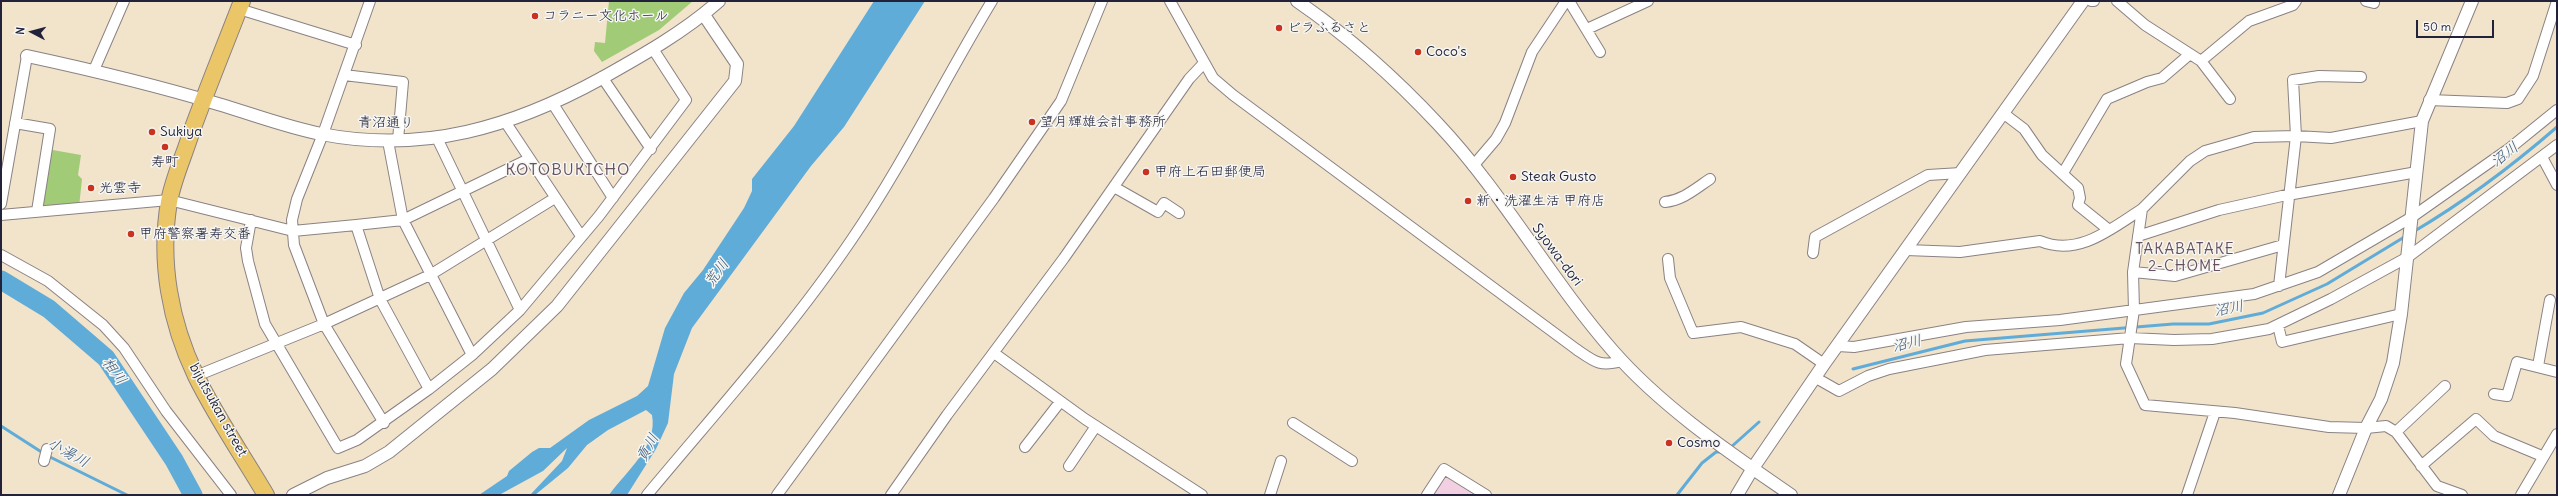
<!DOCTYPE html>
<html>
<head>
<meta charset="utf-8">
<style>
	body { margin:0 }
	#map { position:relative; width:2558px; height:496px; overflow:hidden; background:#f2e3cb; font-family:Delius,sans-serif }
	canvas { display:block }
	.frame { position:absolute; inset:0; border:2px solid #22223b; pointer-events:none }
	.north { position:absolute; left:12px; top:12px; width:40px; height:40px; -webkit-text-stroke:3px #f6f6f2; paint-order:stroke; rotate:276deg; font-size:11px; font-weight:700; line-height:16px; text-align:center; color:#22223b }
	.north::after { content:''; display:block; margin:auto; width:14px; height:18px; background:#22223b; clip-path:polygon(50% 0,100% 100%,50% 72%,0 100%) }
	.scale { position:absolute; left:2416px; top:20px; width:78px; height:18px; box-sizing:border-box; border:2px solid #22223b; border-top:0; padding-left:5px; font-size:12px; line-height:14px; white-space:nowrap; color:#22223b; -webkit-text-stroke:3px #f6f6f2; paint-order:stroke }
</style>
</head>
<body>
<div id="map">
<canvas width="2558" height="496"></canvas>
<div class="frame"></div>
<div class="north">N</div>
<div class="scale">50 m</div>
</div>
<script>
const ctx = document.querySelector('canvas').getContext('2d');
ctx.lineJoin = 'round';
function fillPath(path, color) { ctx.fillStyle = color; ctx.fill(path, 'evenodd'); }
function strokePath(path, color, width, dash) { ctx.strokeStyle = color; ctx.lineWidth = width; ctx.lineCap = dash ? 'butt' : 'round'; ctx.setLineDash(dash || []); ctx.stroke(path); }
function write(font, color, halo, rows, align = 'center') {
  ctx.font = font + ' Delius,"Klee One",sans-serif'; ctx.lineWidth = 3; ctx.setLineDash([]); ctx.textBaseline = 'middle'; ctx.strokeStyle = halo; ctx.fillStyle = color; for (const [text, x, y, turn = 0] of rows) {
    ctx.save(); ctx.translate(x, y); ctx.rotate((+turn || 0) * Math.PI / 180); ctx.textAlign = isNaN(turn) ? turn : align; if (halo) ctx.strokeText(text, 0, 0); ctx.fillText(text, 0, 0); ctx.restore();
  }
}
const built = new Path2D(`
	M 1447,478 L 1475,495 L 1432,495 L 1443,479 Z`);
const green = new Path2D(`
	M 609,1 L 693,1 L 659,30 L 602,62 L 594,51 L 595,42 L 605,43 Z
	M 47,149 L 81,155 L 78,175 L 82,179 L 79,207 L 37,211 Z`);
const water = new Path2D(`
	M 874,1 L 925,1 L 844,127 L 811,166 L 692,328 L 674,374 L 668,423 L 656,449 L 627,495 L 609,495 C 626,471 658,447 652,415 L 646,410 L 608,430 L 587,445 L 568,468 L 535,495 L 530,495 L 562,461 L 567,448 L 543,471 L 499,495 L 479,495 L 507,476 L 509,471 L 532,452 L 539,448 L 550,448 L 589,420 L 637,396 L 648,386 L 665,328 L 684,293 L 703,270 L 744,208 L 752,191 L 752,179 L 794,126 Z
	M 158,436 L 196,491 L 199,495 L 187,495 L 169,464 Z`);
const stream = new Path2D(`
	M 2413,232 C 2464,202 2512,166 2557,127
	M 1853,369 L 1965,341 L 2173,324 L 2209,324 L 2263,313 L 2327,284 L 2406,236
	M 1,426 L 43,453
	M 1730,448 L 1759,422
	M 48,456 L 127,495
	M 1677,495 L 1702,463 L 1716,452 L 1724,452`);
const river = new Path2D(`
	M 1,280 L 49,309 L 106,358 L 174,460 L 193,495`);
const minor = new Path2D(`
	M 370,1 L 323,134 L 297,199 L 292,220 L 294,245 L 324,324 L 384,423
	M 1170,1 L 1213,78 L 1233,95 L 1576,349 C 1595,362 1599,367 1622,361
	M 1569,1 L 1600,52
	M 2091,1 L 2094,1
	M 2117,1 L 2145,25 L 2201,61 L 2230,99
	M 2366,1 L 2374,3
	M 239,9 L 356,45
	M 1587,29 L 1648,1
	M 2201,61 L 2249,21 L 2293,5 L 2296,1
	M 94,70 L 124,1
	M 344,75 L 403,82 L 398,140
	M 602,77 L 651,149
	M 2429,100 L 2507,103 L 2518,99 L 2533,76 L 2557,1
	M 553,104 L 613,198
	M 2003,113 L 2024,129 L 2042,155 L 2078,188 L 2080,198 L 2078,205 L 2109,230
	M 2422,121 L 2331,138 L 2296,136 L 2254,137 L 2205,151 L 2190,161 L 2142,209 L 2133,272 L 2134,310 L 2126,364 L 2145,405 L 2235,413 L 2329,427 L 2366,428 L 2386,426 L 2396,432 L 2437,486 L 2462,495
	M 15,123 L 50,129 L 37,211
	M 506,123 L 581,236
	M 437,138 L 520,310
	M 388,141 L 403,220 L 472,355
	M 2542,157 L 2557,185
	M 1473,166 L 1496,139 L 1505,123 L 1532,52 L 1566,1
	M 2063,173 L 2107,99 L 2147,82 L 2162,78 L 2190,54
	M 1114,187 L 1158,212 L 1164,203 L 1179,213
	M 1665,202 C 1683,200 1695,189 1710,179
	M 1,204 L 27,56
	M 1,215 L 169,200 L 293,231 L 356,225 L 403,220 L 529,159
	M 251,220 L 246,248 L 248,261 L 265,324 L 338,448 L 357,440 L 429,389 L 472,355 L 520,310 L 599,216 L 686,100 L 653,49
	M 356,225 L 380,299 L 429,389
	M 2138,236 L 2219,210 L 2282,196 L 2417,172
	M 1906,250 L 1960,252 L 2040,241 C 2078,257 2111,229 2142,209
	M 1813,253 L 1815,237 L 1928,175 L 1961,173
	M 1,255 L 48,281 L 103,325 L 124,348 L 166,411 L 231,495
	M 1668,259 L 1670,278 L 1693,333 L 1741,327 L 1795,344 L 1824,364
	M 2133,272 L 2175,276 L 2283,245
	M 2279,286 L 2296,136 L 2293,80 L 2319,76 L 2361,77
	M 2278,325 L 2282,342 L 2401,314
	M 1838,346 L 1854,347 L 1966,327 L 2060,320 L 2254,294 L 2318,272 L 2412,217 L 2510,148 L 2557,110
	M 994,353 L 1085,419 L 1202,495
	M 2538,366 L 2550,300
	M 196,376 L 324,324 L 430,275 L 555,198
	M 1816,378 L 1839,391 L 1868,376 L 1889,369 L 1985,350 L 2130,338 L 2174,340 L 2212,339 L 2269,329 L 2331,299 L 2408,257 L 2557,145
	M 2494,394 L 2507,396 L 2517,362 L 2557,372
	M 1293,423 L 1352,461
	M 2396,432 L 2445,386
	M 1025,447 L 1060,402
	M 44,461 L 47,449
	M 1069,466 L 1096,426
	M 2421,466 L 2476,419 L 2494,436 L 2542,456
	M 647,495 C 717,411 791,329 852,239 C 904,163 944,80 992,1
	M 777,495 L 994,198 L 1061,101 L 1102,1
	M 891,495 L 947,415 L 1064,258 L 1189,79 L 1204,63
	M 1270,495 L 1281,461
	M 1427,495 L 1444,469 L 1486,495
	M 2187,495 L 2215,412
	M 2521,495 L 2557,434`);
const tertiary = new Path2D(`
	M 1297,1 C 1348,36 1396,79 1438,124 C 1503,193 1550,279 1613,351 C 1663,408 1729,452 1791,495
	M 27,56 C 92,70 155,85 218,104 C 252,114 286,127 321,134 C 424,154 513,127 602,78 C 643,55 684,32 719,1
	M 293,495 L 327,478 L 365,466 L 389,452 L 492,369 L 557,306 L 735,81 L 737,64 L 704,15
	M 1737,495 L 1753,468 L 1824,364 L 2083,1
	M 2339,495 L 2366,428 L 2381,399 L 2393,363 L 2401,314 L 2422,121 L 2472,1`);
const trunk = new Path2D(`
	M 242,1 C 225,45 207,89 191,133 C 184,156 173,179 169,202 C 159,261 170,322 196,376 C 216,417 243,456 266,495`);
const markers = [
	[535,16,4,"#c8321e"],
	[1279,28,4,"#c8321e"],
	[1418,52,4,"#c8321e"],
	[1032,122,4,"#c8321e"],
	[152,132,4,"#c8321e"],
	[165,147,4,"#c8321e"],
	[1146,172,4,"#c8321e"],
	[1513,177,4,"#c8321e"],
	[91,188,4,"#c8321e"],
	[1468,201,4,"#c8321e"],
	[131,234,4,"#c8321e"],
	[1669,443,4,"#c8321e"]
];
const poiNames = [
	["コラニー文化ホール",543,16],
	["ビラふるさと",1287,28],
	["Coco's",1426,52],
	["望月輝雄会計事務所",1040,122],
	["Sukiya",160,132],
	["寿町",165,162,"center"],
	["甲府上石田郵便局",1154,172],
	["Steak Gusto",1521,177],
	["光雲寺",99,188],
	["新・洗濯生活 甲府店",1476,201],
	["甲府警察署寿交番",139,234],
	["Cosmo",1677,443]
];
const streetNames = [
	["青沼通り",386,123,1],
	["Syowa-dori",1557,255,53],
	["bijutsukan street",218,410,61]
];
const waterNames = [
	["沼川",2505,155,-38],
	["荒川",717,273,-54],
	["沼川",2229,309,-11],
	["沼川",1907,344,-14],
	["相川",114,371,54],
	["貢川",648,448,-61],
	["小湯川",68,453,29]
];
const neighbourhoodNames = [
	["TAKABATAKE",2185,250],
	["2-CHOME",2185,267]
];
const quarterNames = [
	["KOTOBUKICHO",568,170]
];
fillPath(built, '#f2cfe1');
fillPath(green, '#a2cb77');
fillPath(water, '#60acd9');
strokePath(stream, '#60acd9', 3);
strokePath(river, '#60acd9', 19);
strokePath(minor, '#8a8283', 12);
strokePath(tertiary, '#8a8283', 14);
strokePath(trunk, '#8a8283', 18);
strokePath(minor, '#fff', 10);
strokePath(tertiary, '#fff', 12);
strokePath(trunk, '#eac669', 16);
for (const [x, y, r, color] of markers) { const dot = new Path2D(); dot.arc(x, y, r, 0, 2 * Math.PI); ctx.fillStyle = color; ctx.fill(dot); strokePath(dot, '#f6f6f2', 1.5); }
write('14px', '#22223b', '#f6f6f2', poiNames, 'left');
write('14px', '#22223b', '#f6f6f2', streetNames);
write('italic 15px', '#3b597a', '#f6f6f2', waterNames);
ctx.letterSpacing = '1px';
write('15px', '#67505f', '#f6f6f2', neighbourhoodNames);
ctx.letterSpacing = '0px';
ctx.letterSpacing = '1px';
write('16px', '#67505f', '#f6f6f2', quarterNames);
ctx.letterSpacing = '0px';
</script>
</body>
</html>
